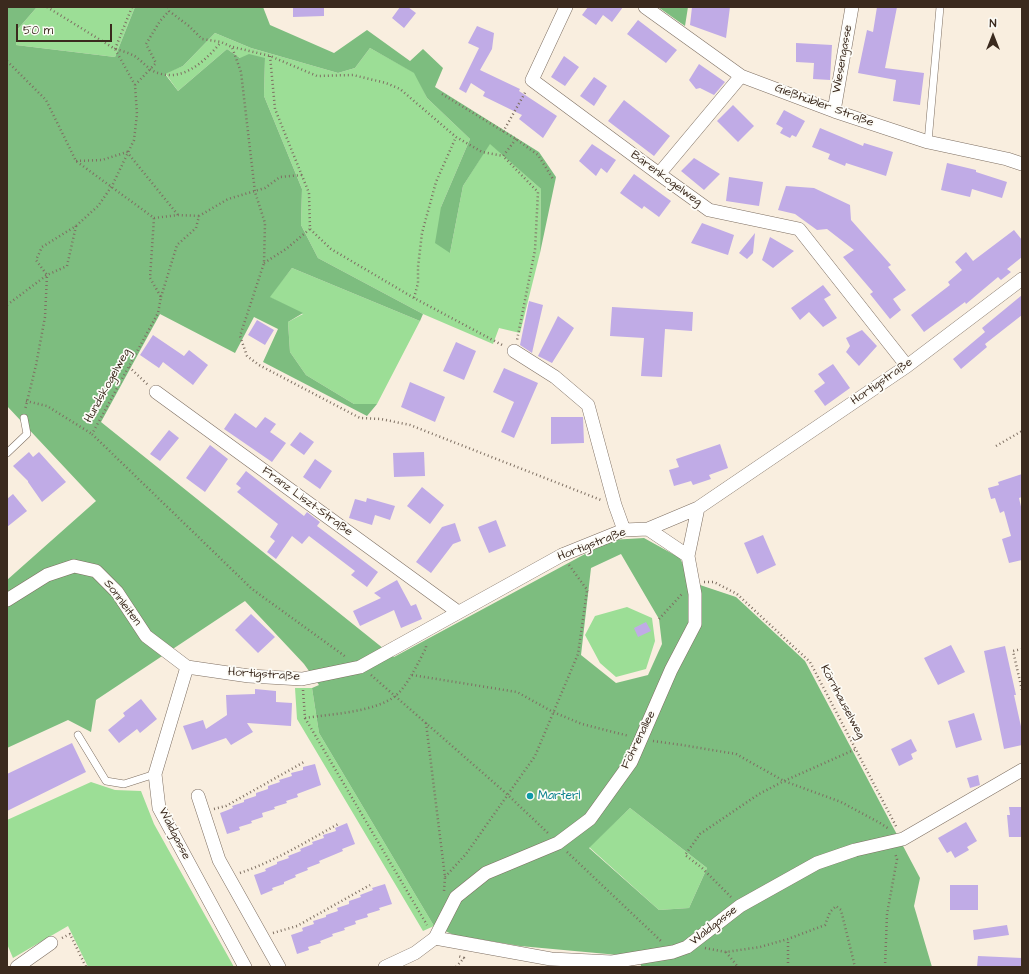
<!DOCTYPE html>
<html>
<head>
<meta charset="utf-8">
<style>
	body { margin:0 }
	#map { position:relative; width:1029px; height:974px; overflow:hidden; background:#f9eedf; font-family:"Architects Daughter",sans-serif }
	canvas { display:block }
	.frame { position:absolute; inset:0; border:8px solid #3b2a1e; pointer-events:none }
	.north { position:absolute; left:973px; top:16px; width:40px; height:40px; -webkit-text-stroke:3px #fdfcf7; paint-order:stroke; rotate:0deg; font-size:11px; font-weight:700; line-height:16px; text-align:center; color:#3b2a1e }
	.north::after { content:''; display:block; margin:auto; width:14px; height:18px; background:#3b2a1e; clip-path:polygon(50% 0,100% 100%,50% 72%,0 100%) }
	.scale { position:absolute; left:16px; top:24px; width:96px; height:18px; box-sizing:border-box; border:2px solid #3b2a1e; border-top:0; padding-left:5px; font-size:12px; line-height:14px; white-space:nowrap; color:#3b2a1e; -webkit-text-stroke:3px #fdfcf7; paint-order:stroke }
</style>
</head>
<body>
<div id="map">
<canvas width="1029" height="974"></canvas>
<div class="frame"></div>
<div class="north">N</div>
<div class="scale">50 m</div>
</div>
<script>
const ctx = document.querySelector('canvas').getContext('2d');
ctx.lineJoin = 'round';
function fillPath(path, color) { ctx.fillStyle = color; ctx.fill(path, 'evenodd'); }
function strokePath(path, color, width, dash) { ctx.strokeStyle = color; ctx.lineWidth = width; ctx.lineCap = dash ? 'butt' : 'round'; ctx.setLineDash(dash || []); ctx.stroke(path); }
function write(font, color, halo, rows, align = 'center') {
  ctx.font = font + ' "Architects Daughter",sans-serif'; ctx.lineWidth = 3.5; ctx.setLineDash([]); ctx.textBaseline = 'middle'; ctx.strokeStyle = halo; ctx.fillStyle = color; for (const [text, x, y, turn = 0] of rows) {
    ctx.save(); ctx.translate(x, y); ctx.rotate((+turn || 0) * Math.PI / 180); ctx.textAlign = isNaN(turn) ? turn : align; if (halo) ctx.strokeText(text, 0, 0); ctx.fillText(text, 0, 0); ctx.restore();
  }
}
const green = new Path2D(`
	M 37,7 L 135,7 L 115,57 L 16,45 L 17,30 Z
	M 215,33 L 251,48 L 338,73 L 355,68 L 370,48 L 415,73 L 427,98 L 470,139 L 441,207 L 450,253 L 463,186 L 490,143 L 541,189 L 540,253 L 520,333 L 499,328 L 493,344 L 423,314 L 318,258 L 301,225 L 302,189 L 264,96 L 265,58 L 240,58 L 227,49 L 178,91 L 165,73 L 183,66 Z
	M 292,268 L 420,321 L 377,404 L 354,404 L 306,375 L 290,352 L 288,322 L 303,314 L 269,297 Z
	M 627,607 L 652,618 L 655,641 L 646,669 L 616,677 L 600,663 L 585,635 L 595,616 Z
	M 295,688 L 312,688 L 319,733 L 434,926 L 423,931 L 297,719 Z
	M 91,782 L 115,790 L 141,791 L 154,824 L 234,967 L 88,967 L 68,926 L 13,958 L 7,944 L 7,820 Z
	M 630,808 L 707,868 L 689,908 L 659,910 L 589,847 Z`);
const forest = new Path2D(`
	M 7,7 L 37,7 L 17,30 L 16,45 L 115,57 L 135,7 L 263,7 L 270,25 L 334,53 L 367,30 L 410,61 L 423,49 L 443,68 L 435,87 L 539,152 L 556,177 L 540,253 L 541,189 L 490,144 L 463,186 L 450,253 L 435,243 L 441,207 L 470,139 L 427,98 L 414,73 L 370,48 L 355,68 L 338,73 L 251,48 L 215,33 L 183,66 L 165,74 L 178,91 L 227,49 L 240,58 L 249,54 L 265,58 L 264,96 L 302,189 L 301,225 L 318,258 L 423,314 L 420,321 L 292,268 L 270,297 L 303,313 L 288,322 L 290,352 L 306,375 L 354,404 L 377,404 L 367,416 L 263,362 L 278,329 L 254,317 L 235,353 L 160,314 L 101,422 L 394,657 L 611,540 L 644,538 L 680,558 L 691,582 L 736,597 L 805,661 L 920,878 L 914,906 L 932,967 L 641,967 L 640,957 L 520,946 L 454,935 L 434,926 L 319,733 L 312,688 L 319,685 L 304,664 L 245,601 L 96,700 L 91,732 L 68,720 L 7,748 L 7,580 L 96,501 L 7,406 ZM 621,554 L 659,619 L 662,644 L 648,675 L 616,683 L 581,655 L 591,568 ZM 630,808 L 707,868 L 689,908 L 659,910 L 589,848 Z
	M 658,7 L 688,7 L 685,26 Z`);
const building = new Path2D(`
	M 293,7 L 324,7 L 324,16 L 293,17 Z
	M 400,7 L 408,7 L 416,13 L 404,28 L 392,18 Z
	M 588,7 L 623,7 L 612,22 L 603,15 L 596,25 L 582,15 Z
	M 692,7 L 730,7 L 726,38 L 690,25 Z
	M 877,7 L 897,7 L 885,68 L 924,73 L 920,105 L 893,101 L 896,80 L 858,73 L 867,30 L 873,32 Z
	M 638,20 L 677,50 L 666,63 L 627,34 Z
	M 477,26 L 494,33 L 492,49 L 480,70 L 520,89 L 519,91 L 557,116 L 543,138 L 519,119 L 522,115 L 483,96 L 485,92 L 471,83 L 466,93 L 459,89 L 479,48 L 468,43 Z
	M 796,43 L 832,45 L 830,80 L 813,79 L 814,63 L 796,62 Z
	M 564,56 L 579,67 L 565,86 L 551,77 Z
	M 699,64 L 725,82 L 714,95 L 700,88 L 696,89 L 689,80 Z
	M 594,77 L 607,86 L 594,106 L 580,96 Z
	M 624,100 L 670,136 L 654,156 L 608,121 Z
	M 733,105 L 754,126 L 738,142 L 717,121 Z
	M 784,110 L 805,121 L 796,137 L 792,135 L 790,138 L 780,133 L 783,128 L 776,124 Z
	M 820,128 L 863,146 L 864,143 L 893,152 L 886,176 L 846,163 L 845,166 L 828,159 L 830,154 L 812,147 Z
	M 592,144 L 616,160 L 607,173 L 601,168 L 596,176 L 579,161 Z
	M 694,158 L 720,174 L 704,190 L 681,171 Z
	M 947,163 L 976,170 L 976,172 L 1007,182 L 1002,198 L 972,189 L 970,197 L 941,190 Z
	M 634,174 L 671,201 L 659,217 L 644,206 L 642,209 L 620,193 Z
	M 729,177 L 763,182 L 759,206 L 726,201 Z
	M 786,186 L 814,188 L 850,205 L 851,220 L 891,265 L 888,267 L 906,290 L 893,299 L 901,310 L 890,319 L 870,294 L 873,292 L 843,257 L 854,250 L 827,229 L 817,230 L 795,214 L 778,210 Z
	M 702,223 L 734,235 L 728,255 L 691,243 Z
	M 1014,230 L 1022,240 L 1022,257 L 1007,269 L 1011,272 L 1001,280 L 998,277 L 966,304 L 965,302 L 924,332 L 911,315 L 950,285 L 948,282 L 962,270 L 955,262 L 966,252 L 973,261 Z
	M 755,233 L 753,253 L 747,259 L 739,253 Z
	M 770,237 L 794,251 L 773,268 L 762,260 Z
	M 823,285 L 831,295 L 824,299 L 837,318 L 823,327 L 809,312 L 800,320 L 791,308 Z
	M 1022,295 L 1022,315 L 985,344 L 987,347 L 961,369 L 953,359 L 985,332 L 982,328 Z
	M 529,301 L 543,305 L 532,353 L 520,345 Z
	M 612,307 L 693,312 L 692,331 L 665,329 L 662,377 L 641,376 L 644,338 L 610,336 Z
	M 558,316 L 574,328 L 552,363 L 538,356 Z
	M 257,320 L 274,330 L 265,345 L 248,335 Z
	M 862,330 L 877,346 L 859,366 L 846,352 L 850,346 L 846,338 Z
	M 153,335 L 184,356 L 189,350 L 208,365 L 193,385 L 163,362 L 159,368 L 140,355 Z
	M 456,342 L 476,351 L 464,380 L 443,371 Z
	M 833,364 L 850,388 L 825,406 L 814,391 L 825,383 L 818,374 Z
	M 504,368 L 538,383 L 514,438 L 501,432 L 514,402 L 493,392 Z
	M 410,382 L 445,397 L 435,422 L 401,407 Z
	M 235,413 L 256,428 L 265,417 L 276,424 L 270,432 L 286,443 L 272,462 L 224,429 Z
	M 551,417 L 583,417 L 584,443 L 551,444 Z
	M 169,430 L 179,438 L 160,461 L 150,454 Z
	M 300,432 L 314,442 L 304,455 L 290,445 Z
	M 720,444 L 728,468 L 709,475 L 711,479 L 693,485 L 691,481 L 674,486 L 669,470 L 679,467 L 676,459 Z
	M 210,445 L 228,459 L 205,492 L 186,478 Z
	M 29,452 L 33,457 L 39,452 L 66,482 L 42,502 L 28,482 L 28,481 L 13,466 Z
	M 424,452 L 425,476 L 394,477 L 393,453 Z
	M 315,459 L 332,471 L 320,489 L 303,477 Z
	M 246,471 L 304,516 L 307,512 L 320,522 L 317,526 L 378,572 L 367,587 L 351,575 L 355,571 L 309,536 L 302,544 L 292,536 L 276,559 L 267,552 L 275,541 L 270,537 L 278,524 L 237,492 L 241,488 L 236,484 Z
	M 1022,474 L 1022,497 L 1019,498 L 1022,511 L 1022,560 L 1009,563 L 1002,539 L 1011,536 L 1004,511 L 1000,513 L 995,498 L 991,499 L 988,488 L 999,485 L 998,482 Z
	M 422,487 L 444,505 L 430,524 L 407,506 Z
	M 13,494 L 27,511 L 7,527 L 7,499 Z
	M 367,498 L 395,506 L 390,520 L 375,515 L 372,525 L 349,518 L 355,499 L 366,502 Z
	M 496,520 L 506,546 L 489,553 L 478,527 Z
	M 455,523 L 461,541 L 453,544 L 431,573 L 416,562 L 442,527 Z
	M 763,535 L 776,565 L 757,574 L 744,543 Z
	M 397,580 L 411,606 L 416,604 L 422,619 L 401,628 L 394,610 L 360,626 L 353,611 L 381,598 L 374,593 Z
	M 251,614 L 275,637 L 258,653 L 235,630 Z
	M 646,622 L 651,631 L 638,637 L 634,628 Z
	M 951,645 L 965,672 L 938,685 L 924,658 Z
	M 1005,646 L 1016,695 L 1014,695 L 1022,731 L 1022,745 L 1004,749 L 984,651 Z
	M 255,689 L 276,691 L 276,702 L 292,703 L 291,726 L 247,723 L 253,732 L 231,745 L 226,738 L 192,750 L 183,726 L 203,720 L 206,729 L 227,715 L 226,695 L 255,694 Z
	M 141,699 L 157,719 L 140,733 L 137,729 L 119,743 L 108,730 L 125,716 L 123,713 Z
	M 974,713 L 982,740 L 956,748 L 948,721 Z
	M 911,739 L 917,751 L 911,754 L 913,759 L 899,766 L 891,749 Z
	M 72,743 L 86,772 L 7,811 L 7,774 Z
	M 315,764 L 321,785 L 297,794 L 298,797 L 286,801 L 287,803 L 274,807 L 275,809 L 262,813 L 263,817 L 251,821 L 252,823 L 239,827 L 240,830 L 227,834 L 220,813 L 233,808 L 232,806 L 244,802 L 244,800 L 256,796 L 256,793 L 268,789 L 268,786 L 280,782 L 279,780 L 292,776 L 291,773 L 303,770 L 303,767 Z
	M 978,775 L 980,785 L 970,788 L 967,778 Z
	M 1009,807 L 1022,807 L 1022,837 L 1009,837 L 1007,815 L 1010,815 Z
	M 966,822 L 977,841 L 967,847 L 969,850 L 955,858 L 951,851 L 947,853 L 938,838 Z
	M 347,823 L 355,844 L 342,849 L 343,851 L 319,861 L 320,863 L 307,868 L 308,870 L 295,875 L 296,877 L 284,882 L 284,884 L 272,888 L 273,890 L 261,895 L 254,875 L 266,871 L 265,869 L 277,864 L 277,862 L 289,858 L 288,856 L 301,851 L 300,849 L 313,844 L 312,842 L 324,838 L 323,835 L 336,831 L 335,828 Z
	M 385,884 L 392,904 L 379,908 L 380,910 L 367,914 L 368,917 L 355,921 L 356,924 L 344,928 L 345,930 L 332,934 L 333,936 L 320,941 L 321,943 L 308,947 L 309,950 L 297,954 L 291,935 L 303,931 L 302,928 L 314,924 L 313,921 L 326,917 L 326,915 L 338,911 L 337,908 L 349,904 L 349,901 L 361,897 L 360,895 L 373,890 L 372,888 Z
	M 950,885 L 978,885 L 978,910 L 950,910 Z
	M 1007,925 L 1009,935 L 974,940 L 973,930 Z
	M 978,956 L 1022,958 L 1022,967 L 977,967 Z`);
const path = new Path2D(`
	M 47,7 L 115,49 L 132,7
	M 168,7 L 169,11 L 189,26 L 202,39 L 221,42 L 232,47 L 241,72 L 255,192 L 265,223 L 264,263 L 240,336 L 247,356 L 259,365 L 360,418 L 381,419 L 410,425 L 601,500
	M 233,47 L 270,56 L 317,76 L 353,75 L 386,83 L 400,89 L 456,137 L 482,152 L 503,156
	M 116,49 C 122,51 130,53 136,57 C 143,62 150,71 158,73 C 184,82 206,60 221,42
	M 270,56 L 275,109 L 309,193 L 310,229 L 331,249 L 414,298 L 504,346
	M 7,61 L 46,100 L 76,161 L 154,218 L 150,278 L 161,297 L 158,313 L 92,434 L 252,589 L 346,657
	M 135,85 L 156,63 L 146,44 L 160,21 L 169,11
	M 442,94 L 516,139 L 538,155 L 553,179
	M 503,132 L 526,91
	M 516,139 L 503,156 L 538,192 L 535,250 L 517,340
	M 76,161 L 102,160 L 127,152 L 178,215
	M 154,218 L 178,215 L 199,216
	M 76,226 L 67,266 L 47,275 L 36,260 L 42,247 L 76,226 L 98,206 L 112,186 L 134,140 L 137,114 L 135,85 L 115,49
	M 264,263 L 286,249 L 310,229
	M 161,297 L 177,245 L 196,228 L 199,216 L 228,199 L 265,188 L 280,177 L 302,175
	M 414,298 L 418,283 L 418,267 L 422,233 L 436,182 L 456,137
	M 7,305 L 47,275 L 45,317 L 36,365 L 25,410
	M 129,367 L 148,385
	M 26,401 L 47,406 L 92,434
	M 996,446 L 1022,431
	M 569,565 L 588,591
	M 704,582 L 714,582 L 737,594 L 810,662 L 897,828
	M 659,619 L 682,594
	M 1022,649 L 1013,651 L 1022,690
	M 371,675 L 508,795 L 549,834
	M 412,675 L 517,692 L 553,712 L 582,724 L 629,736
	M 303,690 L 305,718 L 427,925
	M 305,718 C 332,714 373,712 394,697 C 406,689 419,661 426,648 L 426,644
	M 426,723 L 445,877 L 444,891
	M 653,741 L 682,745 L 736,754 L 784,781 L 841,802 L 880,823 L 889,829
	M 214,809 L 226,806 L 304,762
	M 567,852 L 662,942
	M 240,873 C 275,861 306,842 338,824
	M 445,877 L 466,854 L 535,756 L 578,654 L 587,591
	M 731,897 L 701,867 L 685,855 L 700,834 L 759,794 L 784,781 L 856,749
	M 273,933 L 297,926 L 370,885
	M 62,938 L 70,934 L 86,967
	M 705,948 L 726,952 L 760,947 L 788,939 L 825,925 L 830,912 L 836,906 L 841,910 L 855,967
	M 726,952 L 738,967
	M 456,967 L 464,958 L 458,956
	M 788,967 L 788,939
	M 885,967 L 887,914 L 897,859 L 895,853`);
const service = new Path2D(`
	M 928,142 L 940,7
	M 7,453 L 27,434 L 24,418
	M 78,735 L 106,781 L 124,784 L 155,774`);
const minor = new Path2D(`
	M 566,7 L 532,80 L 659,174 L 709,210 L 799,229 L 907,366
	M 645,7 L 741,76 L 834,111 L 928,142 L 1007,159 L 1022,164
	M 834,111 L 852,7
	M 659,174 L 741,76
	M 514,351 L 555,377 L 588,405 L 615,505 L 624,530
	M 156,392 L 458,612
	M 648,529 L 688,556
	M 7,600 L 47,575 L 74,566 L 96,571 L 117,592 L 146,636 L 187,667 L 249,676 L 302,679 L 360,667 L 562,555 L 624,530 L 648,529 L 698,508 L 907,366 L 1022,279
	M 187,667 L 155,774 L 159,808 L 245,967
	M 198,796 L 219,860 L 279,967
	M 435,938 L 456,897 L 486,873 L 558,843 L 590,819 L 631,762 L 671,670 L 695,624 L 695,594 L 688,556 L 698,508
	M 17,967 L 51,943
	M 385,967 L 415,953 L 435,938 L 551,959 L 612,962 L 673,952 L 687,947 L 740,906 L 817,863 L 855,850 L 903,839 L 1022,770`);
const markers = [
	[530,796,4,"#0f9aa8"]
];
const streetNames = [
	["Wiesengasse",843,59,-80],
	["Gießhübler Straße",824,106,20],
	["Bärenkogelweg",666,179,36],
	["Hortigstraße",882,382,-35],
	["Hundskogelweg",108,386,-61],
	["Franz Liszt-Straße",307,502,36],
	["Hortigstraße",592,545,-21],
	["Sonnleiten",122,603,53],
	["Hortigstraße",264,675,4],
	["Körnhauselweg",842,702,62],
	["Föhrenallee",639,740,-64],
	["Waldgasse",174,834,63],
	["Waldgasse",714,926,-38]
];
const cultureNames = [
	["Marterl",538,796]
];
fillPath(green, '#9cde96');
fillPath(forest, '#7dbd7f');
fillPath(building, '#c0abe6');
strokePath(service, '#7e6f62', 8);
strokePath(minor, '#7e6f62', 14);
strokePath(path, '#7e6f62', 2.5, [1, 3]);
strokePath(service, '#fff', 7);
strokePath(minor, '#fff', 13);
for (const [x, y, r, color] of markers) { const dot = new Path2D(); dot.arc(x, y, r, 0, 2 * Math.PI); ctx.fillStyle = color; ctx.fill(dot); strokePath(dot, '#fdfcf7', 1.5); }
write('12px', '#3b2a1e', '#fdfcf7', streetNames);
write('12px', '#0d838f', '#fdfcf7', cultureNames, 'left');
</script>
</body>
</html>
